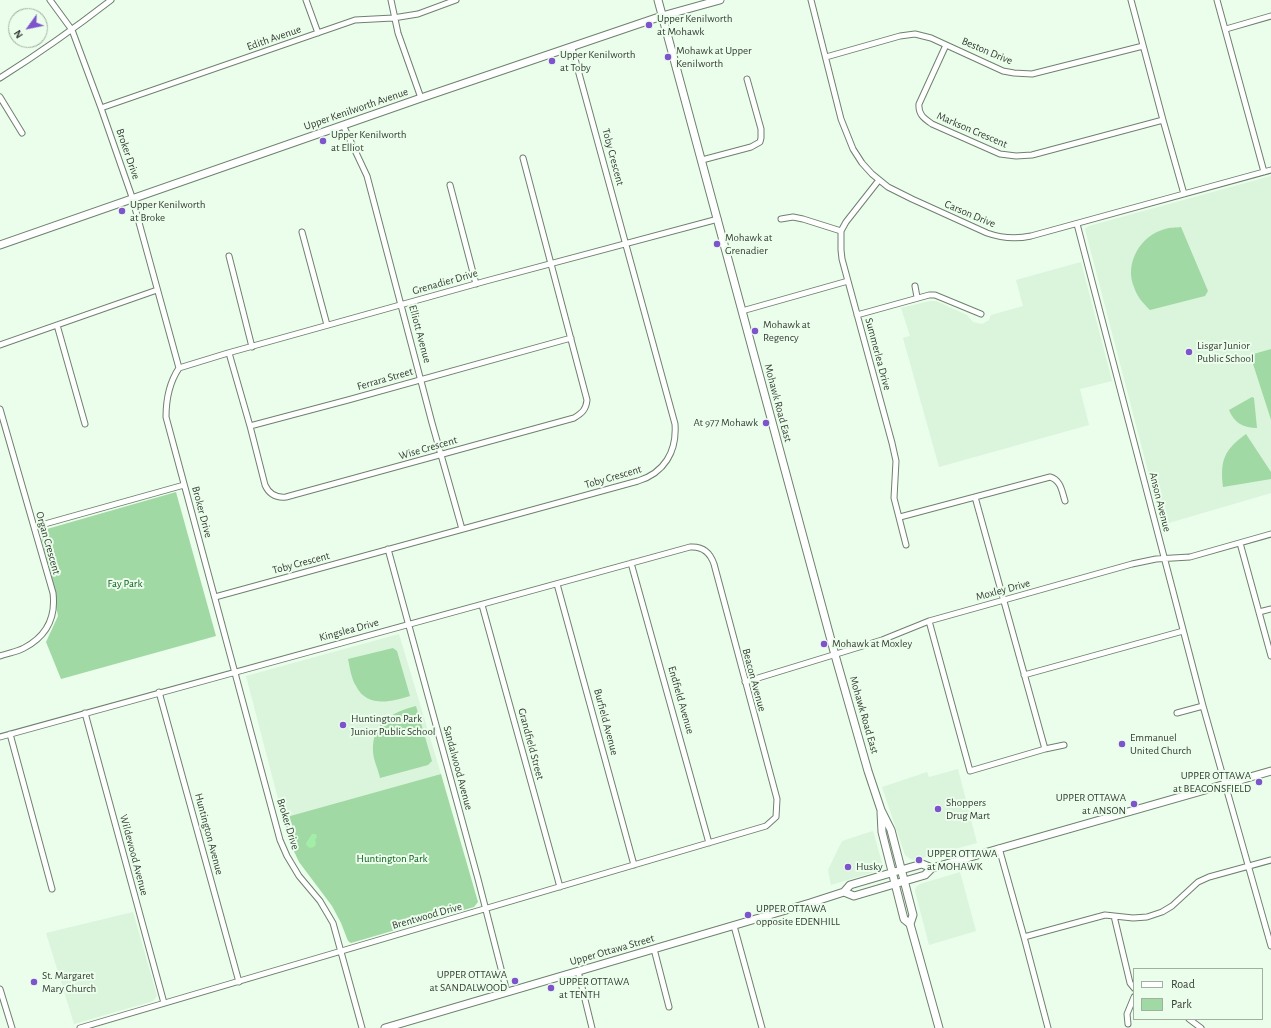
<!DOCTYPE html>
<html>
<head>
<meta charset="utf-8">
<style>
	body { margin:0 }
	#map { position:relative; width:1271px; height:1028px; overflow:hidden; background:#ebfdeb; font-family:"Alegreya Sans",sans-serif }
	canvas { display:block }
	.legend { position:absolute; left:1133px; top:968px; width:130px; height:52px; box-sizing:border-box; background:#ebfdeb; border:1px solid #a2b0a3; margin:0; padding:5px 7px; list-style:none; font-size:12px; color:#353d36 }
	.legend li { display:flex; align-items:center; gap:8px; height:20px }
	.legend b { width:20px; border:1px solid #a2b0a3 }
	.north { position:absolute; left:8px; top:8px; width:40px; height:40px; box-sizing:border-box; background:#ebfdeb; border:1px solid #a2b0a3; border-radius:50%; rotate:237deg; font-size:11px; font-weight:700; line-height:16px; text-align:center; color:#353d36 }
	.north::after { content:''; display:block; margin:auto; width:14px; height:18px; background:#7e54cd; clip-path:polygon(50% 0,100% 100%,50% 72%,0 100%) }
</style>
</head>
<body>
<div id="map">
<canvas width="1271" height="1028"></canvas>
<ul class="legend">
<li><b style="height:5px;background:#fff"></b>Road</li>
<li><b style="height:11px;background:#a0d9a3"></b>Park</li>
</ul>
<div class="north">N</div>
</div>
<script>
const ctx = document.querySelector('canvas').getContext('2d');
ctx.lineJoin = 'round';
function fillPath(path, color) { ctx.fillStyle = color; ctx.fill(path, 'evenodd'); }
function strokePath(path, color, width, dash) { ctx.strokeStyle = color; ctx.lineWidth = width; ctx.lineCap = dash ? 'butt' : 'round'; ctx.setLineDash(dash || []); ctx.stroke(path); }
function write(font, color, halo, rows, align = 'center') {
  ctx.font = font + ' "Alegreya Sans",sans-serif'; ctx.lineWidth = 4; ctx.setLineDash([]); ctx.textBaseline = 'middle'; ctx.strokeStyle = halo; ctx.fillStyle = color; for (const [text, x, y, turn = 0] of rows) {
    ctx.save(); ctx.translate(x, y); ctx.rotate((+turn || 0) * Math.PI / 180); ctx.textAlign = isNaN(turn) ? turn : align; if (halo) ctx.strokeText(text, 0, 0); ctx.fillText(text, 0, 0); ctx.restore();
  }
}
const built = new Path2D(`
	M 1271,176 L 1271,349 L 1250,356 L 1271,420 L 1271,493 L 1162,525 L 1085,229 L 1089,226 Z
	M 1081,262 L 1112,381 L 1080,389 L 1089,425 L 939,467 L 903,338 L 910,336 L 901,308 L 930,301 L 936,301 L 967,315 L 973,322 L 982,324 L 989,320 L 991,315 L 1023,306 L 1016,280 Z
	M 399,634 L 441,774 L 283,818 L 246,676 Z
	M 958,769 L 977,843 L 914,860 L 910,859 L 905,855 L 882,787 L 927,772 L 929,777 Z
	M 873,831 L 882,863 L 879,869 L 874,872 L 831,885 L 828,870 L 842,841 Z
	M 960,872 L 976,931 L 929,945 L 915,891 L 916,887 L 920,884 Z
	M 133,912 L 157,996 L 153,1001 L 74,1024 L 46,933 Z`);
const green = new Path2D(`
	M 1181,227 L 1208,291 L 1205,296 L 1150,310 C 1143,303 1137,297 1134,287 C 1124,263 1141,235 1165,229 C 1170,227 1176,228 1181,227 Z
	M 1271,349 L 1271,420 L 1250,355 Z
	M 1252,397 L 1254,398 L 1257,428 C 1244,428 1234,423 1229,410 Z
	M 1246,434 L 1271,472 L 1271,479 L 1223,487 C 1220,460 1224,450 1246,434 Z
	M 176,492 L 216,636 L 61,679 L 46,642 L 58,616 L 40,531 Z
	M 393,648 L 397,651 L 410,696 C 391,702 367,708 356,686 C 351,678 350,668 348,659 Z
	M 416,706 L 432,761 L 428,765 L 380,778 C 378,769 373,759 373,751 C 372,723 392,712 416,706 Z
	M 441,774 L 478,902 L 474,907 L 351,943 L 348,941 L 341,923 L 332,906 L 299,862 L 292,847 L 283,818 Z`);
const water = new Path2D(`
	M 312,834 L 316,834 L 317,837 L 315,840 L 316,844 L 314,847 L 310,848 L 307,846 L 306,843 Z`);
const minor = new Path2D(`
	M 50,0 L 72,30 L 101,108 L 132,197 L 179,368 C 169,383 166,399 166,417 L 280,840 L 287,856 L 299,876 L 320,901 L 333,923 L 362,1028
	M 306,0 L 318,33
	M 391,0 L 398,33 L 421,98
	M 811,0 L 841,119 L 853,149 L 862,163 L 872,174 L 888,187 L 912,199 L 987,233 C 1001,238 1017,239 1031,236 L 1271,170
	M 1131,0 L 1163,120 L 1184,194
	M 1217,0 L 1264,172
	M 1226,29 L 1271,16
	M 946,45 L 919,104 C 918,115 925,119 932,124 L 1000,154 L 1016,156 L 1032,155 L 1163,120
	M 826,57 L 900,36 L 915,34 L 931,38 L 1003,71 L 1014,73 L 1032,74 L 1143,46
	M 0,78 C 38,54 75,28 111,0
	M 0,97 L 22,133
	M 101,108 L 355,20 L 393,18 L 418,14 L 456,0
	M 343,125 L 367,176 L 432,423 L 462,529
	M 702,160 L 751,147 L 760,142 L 761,138 L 761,129 L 747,79
	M 879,180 L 846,222 L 841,231 L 841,250 L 842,259 L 892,443 L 896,461 L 894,498 L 906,545
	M 450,185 L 476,284
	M 781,219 L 793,217 L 803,219 L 841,231
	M 1077,224 L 1203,706 L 1271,946
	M 302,232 L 327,325
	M 229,256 L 252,347
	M 915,286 L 917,297
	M 742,311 L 848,281
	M 857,315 L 929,295 L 935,295 L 981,314
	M 57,325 L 85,424
	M 0,345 L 157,290
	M 229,353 L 250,426 L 265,485 C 269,494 276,498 286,497 L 574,418 C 582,413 586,410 587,400 L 523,158
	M 179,368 L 228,353 L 486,281 L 718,219
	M 0,409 L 53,593 C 56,618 47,636 24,648 C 17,652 8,653 0,656
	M 250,426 L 348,400 L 571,338
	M 975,497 L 1045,749
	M 900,517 L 1050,477 C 1061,480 1062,492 1065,501
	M 34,527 L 184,485
	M 1240,543 L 1271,656
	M 388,549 L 478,879 L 507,992
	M 631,563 L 709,843
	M 557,584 L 634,865
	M 215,597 L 638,481 C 664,473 677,452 675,424 L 572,48
	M 482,605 L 560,887
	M 1259,612 L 1271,609
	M 929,621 L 970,771 L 1045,749 L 1064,745
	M 1024,675 L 1183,631
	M 745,682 L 882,640 L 929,621 L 1004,600 L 1132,564 L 1156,559 L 1190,557 L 1271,534
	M 159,692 L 239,982
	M 85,713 L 164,1003
	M 1177,713 L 1203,706
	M 10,734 L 52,889
	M 0,737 L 690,547 C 702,546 710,552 714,564 L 777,799 L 776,817 L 766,826 L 80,1028
	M 999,848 L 1024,937 L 1048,1028
	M 1114,916 L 1130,983 L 1134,988
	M 734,926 L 762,1028
	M 1024,937 L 1105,915 L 1133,918 L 1147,917 L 1162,912 L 1172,906 L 1198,882 L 1209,877 L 1271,860
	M 654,949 L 669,1007
	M 578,971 L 592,1028
	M 0,989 L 12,1028
	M 1189,1019 L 1201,1028
	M 1128,1024 L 1127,1014 L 1134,997`);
const tertiary = new Path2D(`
	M 0,245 L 421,98 L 662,16 L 720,0`);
const secondary = new Path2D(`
	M 658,0 L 835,655 L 868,771 L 881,810 L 891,830 L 913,915 L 910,924 L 939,1028
	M 881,812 L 882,832 L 904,919 L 910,924
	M 844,892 L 854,896 L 925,875 L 932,868 L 1271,771
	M 385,1028 L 810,903 L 844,892 L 850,885 L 901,870 L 922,864 L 932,868`);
const markers = [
	[649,25,4,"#7e54cd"],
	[668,57,4,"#7e54cd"],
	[552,61,4,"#7e54cd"],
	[323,141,4,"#7e54cd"],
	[122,211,4,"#7e54cd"],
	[717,244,4,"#7e54cd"],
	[755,331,4,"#7e54cd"],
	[1189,352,4,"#7e54cd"],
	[766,423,4,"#7e54cd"],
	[824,644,4,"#7e54cd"],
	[343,725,4,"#7e54cd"],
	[1122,744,4,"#7e54cd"],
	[1259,782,4,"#7e54cd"],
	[1134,804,4,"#7e54cd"],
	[938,809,4,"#7e54cd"],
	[919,860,4,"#7e54cd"],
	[848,867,4,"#7e54cd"],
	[748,915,4,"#7e54cd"],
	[515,981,4,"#7e54cd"],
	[34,982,4,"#7e54cd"],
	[551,988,4,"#7e54cd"]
];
const poiNames = [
	["Upper Kenilworth",657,19],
	["at Mohawk",657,32],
	["Mohawk at Upper",676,51],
	["Kenilworth",676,64],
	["Upper Kenilworth",560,55],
	["at Toby",560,68],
	["Upper Kenilworth",331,135],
	["at Elliot",331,148],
	["Upper Kenilworth",130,205],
	["at Broke",130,218],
	["Mohawk at",725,238],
	["Grenadier",725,251],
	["Mohawk at",763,325],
	["Regency",763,338],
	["Lisgar Junior",1197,346],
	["Public School",1197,359],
	["At 977 Mohawk",758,423,"right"],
	["Mohawk at Moxley",832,644],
	["Huntington Park",351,719],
	["Junior Public School",351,732],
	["Emmanuel",1130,738],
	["United Church",1130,751],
	["UPPER OTTAWA",1251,776,"right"],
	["at BEACONSFIELD",1251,789,"right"],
	["UPPER OTTAWA",1126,798,"right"],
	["at ANSON",1126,811,"right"],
	["Shoppers",946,803],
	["Drug Mart",946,816],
	["UPPER OTTAWA",927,854],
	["at MOHAWK",927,867],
	["Husky",856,867],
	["UPPER OTTAWA",756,909],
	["opposite EDENHILL",756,922],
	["UPPER OTTAWA",507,975,"right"],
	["at SANDALWOOD",507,988,"right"],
	["St. Margaret",42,976],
	["Mary Church",42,989],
	["UPPER OTTAWA",559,982],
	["at TENTH",559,995]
];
const streetNames = [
	["Edith Avenue",274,38,-19],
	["Beston Drive",987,51,23],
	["Upper Kenilworth Avenue",356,109,-19],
	["Markson Crescent",972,130,23],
	["Broker Drive",128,154,71],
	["Toby Crescent",613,157,75],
	["Carson Drive",970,214,23],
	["Grenadier Drive",445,282,-16],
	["Elliott Avenue",420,334,75],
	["Summerlea Drive",878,354,75],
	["Ferrara Street",385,379,-16],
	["Mohawk Road East",778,403,75],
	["Wise Crescent",428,448,-16],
	["Toby Crescent",613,477,-16],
	["Anson Avenue",1160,502,76],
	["Broker Drive",202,512,75],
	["Organ Crescent",48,543,74],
	["Toby Crescent",301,563,-15],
	["Moxley Drive",1003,590,-15],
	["Kingslea Drive",349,630,-15],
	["Beacon Avenue",754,680,75],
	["Endfield Avenue",681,700,74],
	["Mohawk Road East",864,715,74],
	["Burfield Avenue",606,722,75],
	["Grandfield Street",531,744,75],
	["Sandalwood Avenue",458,768,75],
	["Broker Drive",288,824,73],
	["Huntington Avenue",209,834,75],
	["Wildewood Avenue",134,855,75],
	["Brentwood Drive",427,916,-16],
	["Upper Ottawa Street",612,950,-16]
];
const parkNames = [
	["Fay Park",125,584],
	["Huntington Park",392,859]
];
fillPath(built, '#dbf4dc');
fillPath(green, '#a0d9a3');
fillPath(water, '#a3eea7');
strokePath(minor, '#6f806f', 7);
strokePath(tertiary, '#6f806f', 9);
strokePath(secondary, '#6f806f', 9);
strokePath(minor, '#fff', 5);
strokePath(tertiary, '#fff', 7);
strokePath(secondary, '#fff', 7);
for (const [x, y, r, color] of markers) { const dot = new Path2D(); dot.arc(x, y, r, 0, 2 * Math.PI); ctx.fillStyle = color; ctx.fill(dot); strokePath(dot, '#ebfdeb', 1.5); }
write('11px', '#353d36', '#ebfdeb', poiNames, 'left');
write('11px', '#353d36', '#ebfdeb', streetNames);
write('11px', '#0d5e1f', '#ebfdeb', parkNames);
</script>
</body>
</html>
